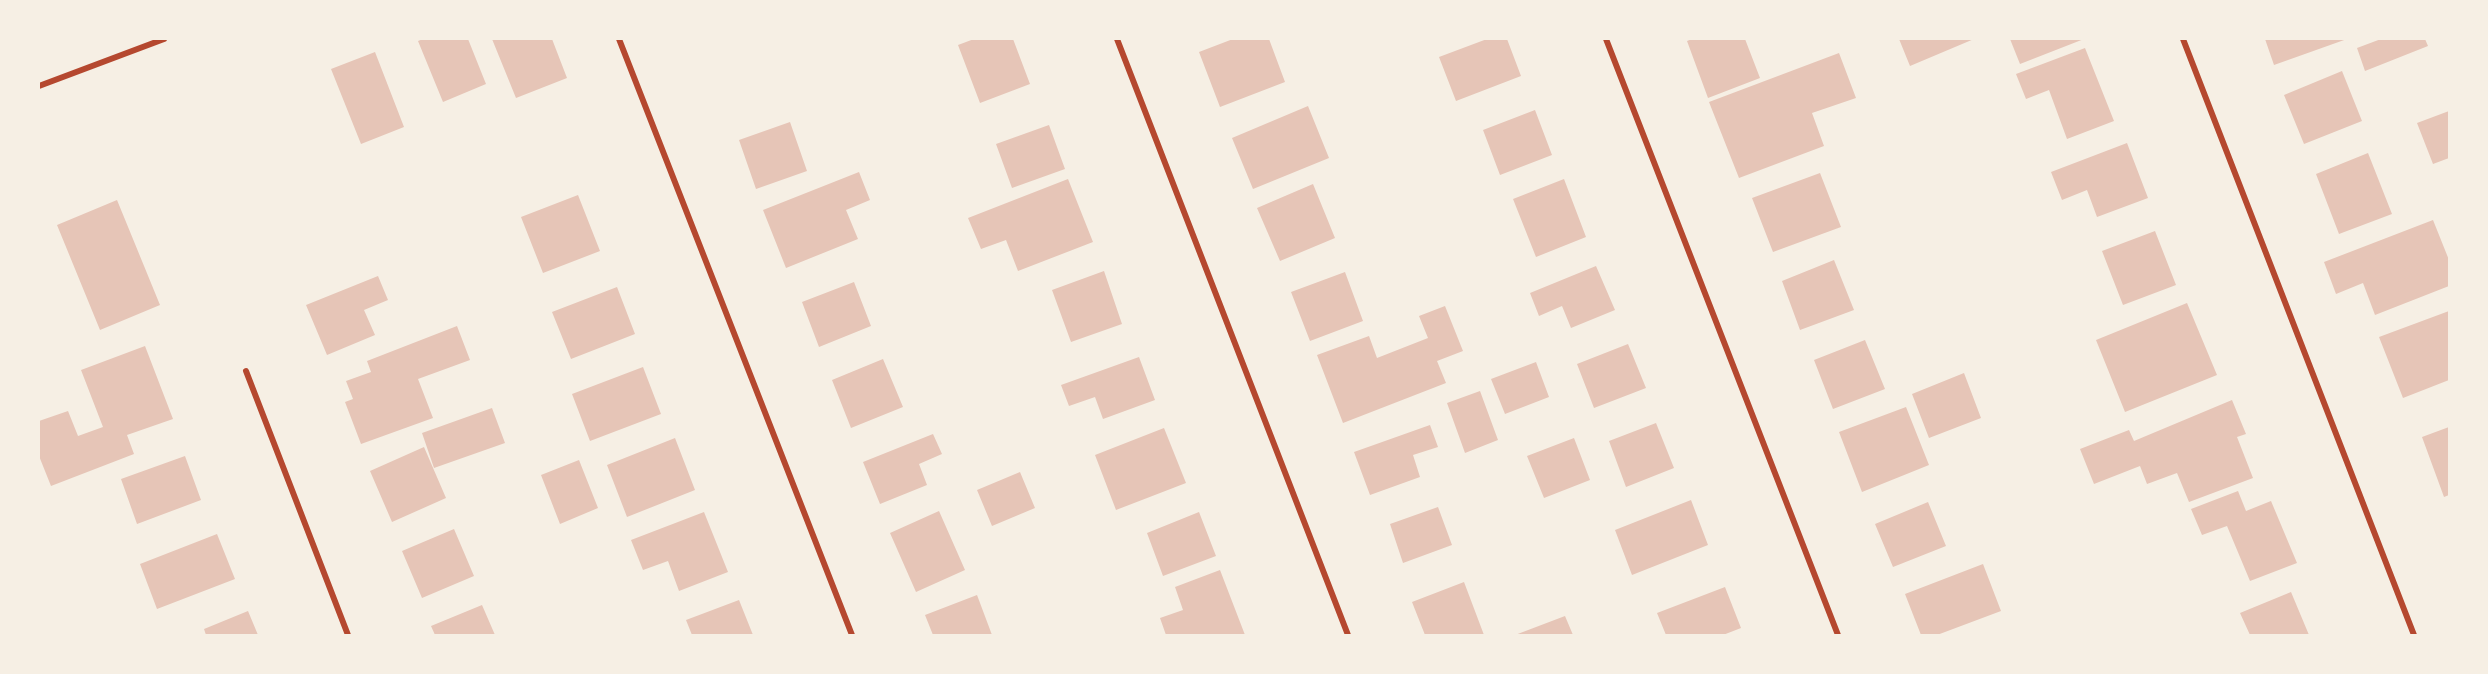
<!DOCTYPE html>
<html>
<head>
<meta charset="utf-8">
<style>
	body { margin:0 }
	#map { position:relative; width:2488px; height:674px; overflow:hidden; background:#f6efe4; font-family:"Alegreya Sans",sans-serif }
	canvas { display:block }
	.frame { position:absolute; inset:0; border:40px solid #f6efe4; pointer-events:none }
</style>
</head>
<body>
<div id="map">
<canvas width="2488" height="674"></canvas>
<div class="frame"></div>
</div>
<script>
const ctx = document.querySelector('canvas').getContext('2d');
ctx.lineJoin = 'round';
function fillPath(path, color) { ctx.fillStyle = color; ctx.fill(path, 'evenodd'); }
function strokePath(path, color, width, dash) { ctx.strokeStyle = color; ctx.lineWidth = width; ctx.lineCap = dash ? 'butt' : 'round'; ctx.setLineDash(dash || []); ctx.stroke(path); }
const building = new Path2D(`
	M 423,39 L 468,39 L 486,84 L 443,102 L 418,41 Z
	M 492,39 L 552,39 L 567,78 L 516,98 Z
	M 974,39 L 1013,39 L 1030,84 L 980,103 L 958,45 Z
	M 1233,39 L 1269,39 L 1285,82 L 1220,107 L 1199,52 Z
	M 1487,39 L 1507,39 L 1521,76 L 1456,101 L 1439,57 Z
	M 1692,39 L 1745,39 L 1760,78 L 1708,98 L 1687,41 Z
	M 1899,39 L 1974,39 L 1910,66 Z
	M 2010,39 L 2084,39 L 2020,64 Z
	M 2265,39 L 2347,39 L 2274,65 Z
	M 2381,39 L 2425,39 L 2428,46 L 2365,71 L 2357,48 Z
	M 2085,48 L 2114,121 L 2067,139 L 2049,90 L 2026,99 L 2016,74 Z
	M 375,52 L 404,127 L 361,144 L 331,69 Z
	M 1839,53 L 1856,98 L 1812,113 L 1824,146 L 1739,178 L 1709,102 Z
	M 2342,71 L 2362,121 L 2304,144 L 2284,95 Z
	M 1308,106 L 1329,158 L 1253,189 L 1232,138 Z
	M 1535,110 L 1552,155 L 1500,175 L 1483,130 Z
	M 2449,111 L 2449,158 L 2433,164 L 2417,123 Z
	M 790,122 L 807,171 L 756,189 L 739,140 Z
	M 1049,125 L 1065,169 L 1012,188 L 996,144 Z
	M 2127,143 L 2148,198 L 2097,217 L 2087,190 L 2062,200 L 2051,172 Z
	M 2368,153 L 2392,214 L 2339,234 L 2316,174 Z
	M 859,172 L 870,200 L 846,210 L 858,239 L 786,268 L 763,210 Z
	M 1820,173 L 1841,227 L 1773,252 L 1752,198 Z
	M 1068,179 L 1093,242 L 1018,271 L 1006,240 L 981,249 L 968,218 Z
	M 1564,179 L 1586,237 L 1536,257 L 1513,199 Z
	M 1313,184 L 1335,238 L 1280,261 L 1257,208 Z
	M 578,195 L 600,251 L 543,273 L 521,217 Z
	M 117,200 L 160,305 L 100,330 L 57,225 Z
	M 2433,220 L 2449,260 L 2449,286 L 2375,315 L 2363,283 L 2336,294 L 2324,262 Z
	M 2155,231 L 2176,285 L 2123,305 L 2102,251 Z
	M 1834,260 L 1854,310 L 1800,330 L 1782,281 Z
	M 1596,266 L 1615,310 L 1571,328 L 1562,306 L 1539,316 L 1530,293 Z
	M 1104,271 L 1122,324 L 1071,342 L 1052,290 Z
	M 1345,272 L 1363,321 L 1310,341 L 1291,292 Z
	M 378,276 L 388,300 L 364,310 L 375,335 L 327,355 L 306,305 Z
	M 854,282 L 871,326 L 819,347 L 802,302 Z
	M 617,287 L 635,334 L 571,359 L 552,312 Z
	M 2187,303 L 2217,375 L 2125,412 L 2096,340 Z
	M 1445,306 L 1463,351 L 1437,361 L 1446,383 L 1343,423 L 1317,355 L 1369,336 L 1377,358 L 1428,338 L 1419,316 Z
	M 2449,311 L 2449,380 L 2403,398 L 2379,337 Z
	M 457,326 L 470,360 L 418,379 L 433,418 L 361,444 L 345,402 L 353,399 L 346,381 L 371,372 L 367,361 Z
	M 1865,340 L 1885,389 L 1833,409 L 1814,360 Z
	M 1628,344 L 1646,388 L 1594,408 L 1577,364 Z
	M 145,346 L 173,419 L 127,435 L 134,454 L 51,486 L 39,456 L 39,421 L 68,411 L 78,436 L 103,427 L 81,370 Z
	M 1139,357 L 1155,400 L 1103,419 L 1095,397 L 1069,406 L 1061,385 Z
	M 883,359 L 903,407 L 851,428 L 832,380 Z
	M 1536,362 L 1549,397 L 1505,414 L 1491,379 Z
	M 643,367 L 661,414 L 590,441 L 572,394 Z
	M 1964,373 L 1981,418 L 1929,438 L 1912,394 Z
	M 1480,391 L 1498,440 L 1465,453 L 1447,403 Z
	M 2232,400 L 2246,434 L 2237,437 L 2253,478 L 2189,502 L 2177,473 L 2147,484 L 2140,466 L 2094,484 L 2080,449 L 2129,430 L 2134,441 Z
	M 1906,407 L 1929,465 L 1862,492 L 1839,432 Z
	M 492,408 L 505,443 L 434,468 L 422,433 Z
	M 1656,423 L 1674,468 L 1626,487 L 1609,441 Z
	M 1430,425 L 1438,447 L 1413,455 L 1420,477 L 1370,495 L 1354,452 Z
	M 2449,427 L 2449,495 L 2444,497 L 2422,437 Z
	M 1164,428 L 1186,483 L 1116,510 L 1095,455 Z
	M 933,434 L 942,454 L 919,464 L 927,485 L 880,504 L 863,462 Z
	M 675,438 L 695,490 L 627,517 L 607,465 Z
	M 1574,438 L 1590,480 L 1544,498 L 1527,456 Z
	M 424,447 L 446,498 L 392,522 L 370,471 Z
	M 185,456 L 201,500 L 137,524 L 121,479 Z
	M 579,460 L 598,508 L 560,524 L 541,475 Z
	M 1020,472 L 1035,508 L 992,526 L 977,490 Z
	M 2238,491 L 2246,511 L 2271,501 L 2297,563 L 2250,581 L 2227,526 L 2202,535 L 2191,509 Z
	M 1691,500 L 1708,545 L 1632,575 L 1615,530 Z
	M 1928,502 L 1946,546 L 1893,567 L 1875,524 Z
	M 1438,507 L 1452,545 L 1403,563 L 1390,524 Z
	M 939,511 L 965,570 L 916,592 L 890,533 Z
	M 704,512 L 728,572 L 679,591 L 668,561 L 643,570 L 631,540 Z
	M 1199,512 L 1216,556 L 1163,576 L 1147,533 Z
	M 454,529 L 474,576 L 422,598 L 402,551 Z
	M 217,534 L 235,579 L 157,609 L 140,564 Z
	M 1983,564 L 2001,611 L 1937,635 L 1921,635 L 1905,594 Z
	M 1220,570 L 1245,635 L 1166,635 L 1160,618 L 1183,610 L 1175,587 Z
	M 1464,582 L 1484,635 L 1425,635 L 1412,602 Z
	M 1725,587 L 1741,628 L 1723,635 L 1666,635 L 1657,613 Z
	M 2291,592 L 2309,635 L 2250,635 L 2240,613 Z
	M 977,595 L 992,635 L 933,635 L 925,615 Z
	M 739,600 L 753,635 L 692,635 L 686,620 Z
	M 482,605 L 495,635 L 435,635 L 431,626 Z
	M 248,611 L 258,635 L 206,635 L 204,629 Z
	M 1565,616 L 1573,635 L 1515,635 Z`);
const minor = new Path2D(`
	M 619,39 L 852,635
	M 1117,39 L 1348,635
	M 1606,39 L 1838,635
	M 2183,39 L 2414,635
	M 39,86 L 164,39
	M 246,371 L 348,635`);
fillPath(building, '#e6c5b7');
strokePath(minor, '#b5482f', 6);
</script>
</body>
</html>
